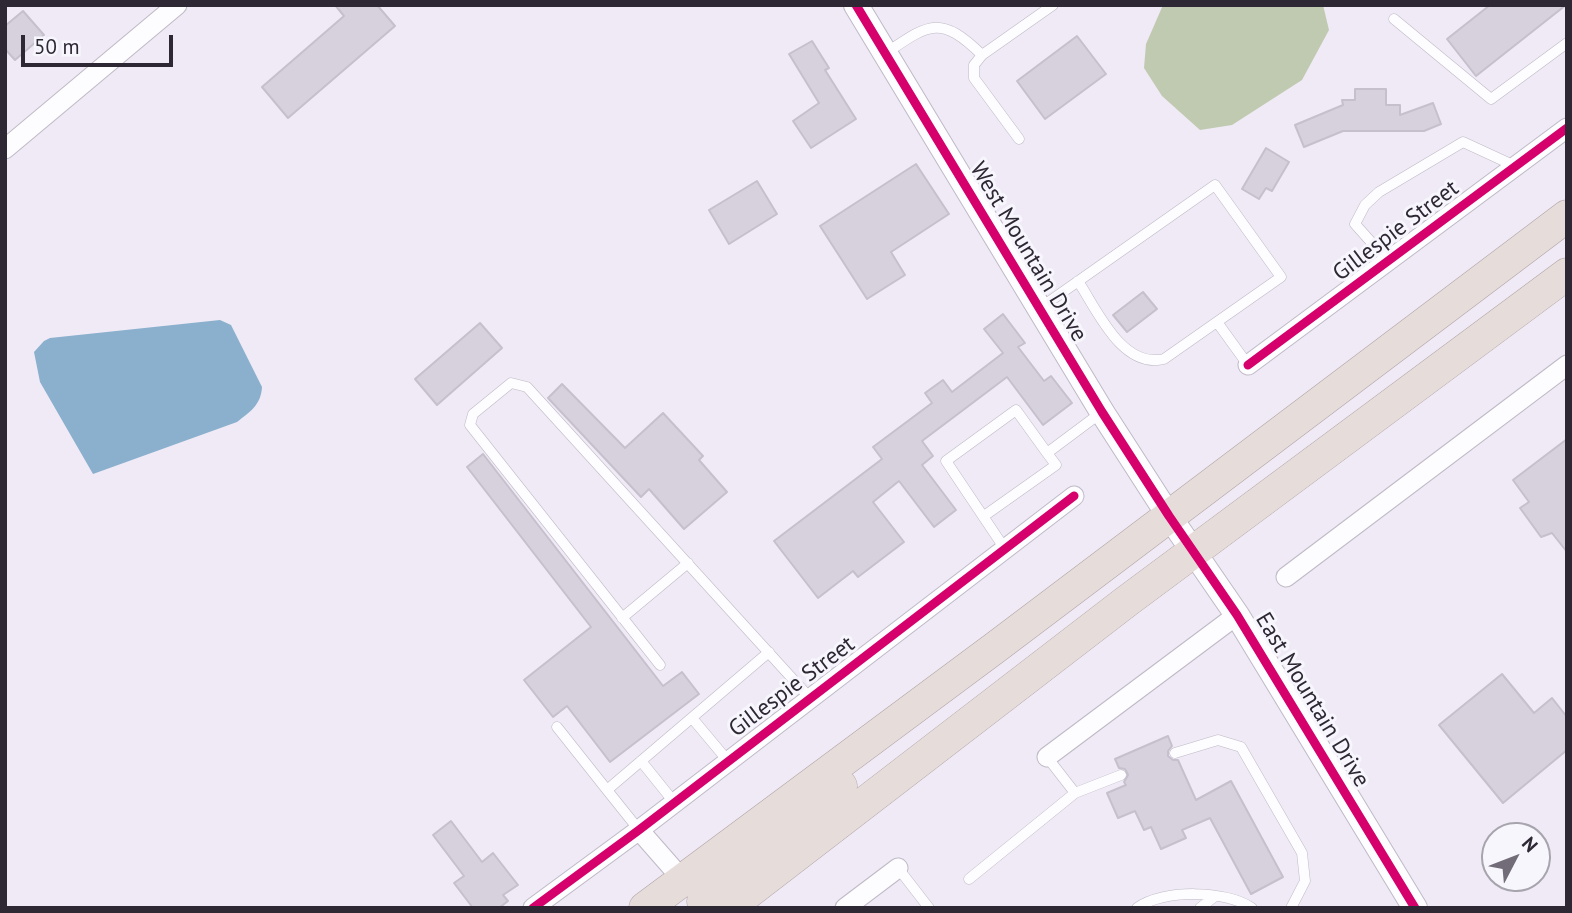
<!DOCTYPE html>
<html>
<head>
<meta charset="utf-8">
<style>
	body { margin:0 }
	#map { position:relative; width:1572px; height:913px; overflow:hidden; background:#efeaf6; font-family:"PT Sans",sans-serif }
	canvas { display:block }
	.frame { position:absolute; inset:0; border:7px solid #2e2835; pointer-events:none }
	.north { position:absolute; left:1481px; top:822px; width:70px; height:70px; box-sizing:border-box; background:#f8f6fd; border:2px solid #a7a4ad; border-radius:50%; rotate:48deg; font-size:19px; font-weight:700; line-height:28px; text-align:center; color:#2e2835 }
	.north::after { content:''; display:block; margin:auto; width:24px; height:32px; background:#726c79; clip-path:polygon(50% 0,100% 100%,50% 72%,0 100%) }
	.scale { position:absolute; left:21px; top:35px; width:152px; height:32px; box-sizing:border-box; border:4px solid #2e2835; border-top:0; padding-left:9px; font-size:21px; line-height:24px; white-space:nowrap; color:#2e2835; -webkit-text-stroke:5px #f8f6fd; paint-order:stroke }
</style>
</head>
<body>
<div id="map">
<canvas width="1572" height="913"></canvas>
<div class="frame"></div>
<div class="north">N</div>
<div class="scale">50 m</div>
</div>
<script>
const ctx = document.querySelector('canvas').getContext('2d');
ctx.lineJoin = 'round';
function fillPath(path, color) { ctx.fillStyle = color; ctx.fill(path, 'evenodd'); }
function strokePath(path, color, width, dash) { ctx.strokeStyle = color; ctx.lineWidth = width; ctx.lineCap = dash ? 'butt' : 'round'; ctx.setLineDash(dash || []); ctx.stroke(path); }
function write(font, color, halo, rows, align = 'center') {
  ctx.font = font + ' "PT Sans",sans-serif'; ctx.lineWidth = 6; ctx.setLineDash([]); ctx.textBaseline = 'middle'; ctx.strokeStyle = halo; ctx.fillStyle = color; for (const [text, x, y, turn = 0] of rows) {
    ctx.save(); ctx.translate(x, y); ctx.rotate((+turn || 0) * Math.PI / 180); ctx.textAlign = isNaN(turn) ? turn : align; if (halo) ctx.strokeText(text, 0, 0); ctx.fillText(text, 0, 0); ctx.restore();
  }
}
const forest = new Path2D(`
	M 1163,5 L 1323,5 L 1329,30 L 1302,80 L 1232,125 L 1200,130 L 1162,96 L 1144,68 L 1146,44 Z`);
const water = new Path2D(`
	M 220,320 L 231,325 L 262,387 C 261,405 250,412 237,422 L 93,474 L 40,382 L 34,352 L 44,341 L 50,338 Z`);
const building = new Path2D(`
	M 335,5 L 377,5 L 395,26 L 288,118 L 262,87 L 344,16 Z
	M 1490,5 L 1566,5 L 1476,76 L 1447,39 Z
	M 23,11 L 44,35 L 15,60 L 5,49 L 5,26 Z
	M 1077,36 L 1106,74 L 1045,119 L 1017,81 Z
	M 812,41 L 829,68 L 825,70 L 856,119 L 811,148 L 793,121 L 819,103 L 789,54 Z
	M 1355,89 L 1386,89 L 1386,105 L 1400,105 L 1400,115 L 1433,103 L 1441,124 L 1424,131 L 1343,131 L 1304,147 L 1295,125 L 1343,105 L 1342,100 L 1355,100 Z
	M 1266,148 L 1289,162 L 1272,191 L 1266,188 L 1259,199 L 1242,189 Z
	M 916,164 L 949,214 L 891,252 L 905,275 L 867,299 L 820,226 Z
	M 757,181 L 777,214 L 729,244 L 709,210 Z
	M 1143,292 L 1157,309 L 1127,332 L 1113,315 Z
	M 1003,314 L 1025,343 L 1018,347 L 1044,381 L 1051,376 L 1072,403 L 1043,425 L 1007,377 L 922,441 L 933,456 L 922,465 L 956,510 L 934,527 L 899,481 L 873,502 L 904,542 L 858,577 L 853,571 L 818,598 L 774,541 L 882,459 L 873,447 L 932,403 L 925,393 L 943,380 L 952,392 L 1003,353 L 984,329 Z
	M 480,323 L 502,348 L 437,405 L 415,379 Z
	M 562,384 L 625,448 L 663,413 L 703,456 L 699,460 L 727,492 L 684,529 L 649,489 L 641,497 L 548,398 Z
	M 1567,439 L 1567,552 L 1552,533 L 1541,537 L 1520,508 L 1529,502 L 1513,480 Z
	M 483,454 L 663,686 L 682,672 L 699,694 L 610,762 L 567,706 L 553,717 L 524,680 L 591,627 L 467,467 Z
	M 1502,674 L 1534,713 L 1552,698 L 1567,717 L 1567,750 L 1503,803 L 1439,725 Z
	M 1168,736 L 1172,746 L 1168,751 L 1168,756 L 1173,760 L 1178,760 L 1196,800 L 1231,781 L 1283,877 L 1251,894 L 1210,818 L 1182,830 L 1186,838 L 1161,849 L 1151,827 L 1144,830 L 1135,811 L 1118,818 L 1107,793 L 1126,785 L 1124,782 L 1128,775 L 1125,769 L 1119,768 L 1115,759 Z
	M 451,821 L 482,862 L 493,853 L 518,885 L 503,895 L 508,901 L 499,908 L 473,908 L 454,883 L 464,876 L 433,835 Z`);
const service = new Path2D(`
	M 1394,19 L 1491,99 L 1567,43
	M 886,53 C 929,24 940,14 982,55 L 1053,5
	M 982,55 L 974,65 L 974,78 L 1019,139
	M 1388,261 L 1355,224 L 1365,205 L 1379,192 L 1463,142 L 1515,166
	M 1040,308 L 1215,185 L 1281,277 L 1164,359 C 1122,369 1097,310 1078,281
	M 1217,322 L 1248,365
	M 984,516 L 1056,465 L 1047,453
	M 1005,549 L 946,461 L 1016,410 L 1047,453 L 1102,412
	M 622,618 L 688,563
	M 660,665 L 470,425 L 473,414 L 511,383 L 527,387 L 810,698
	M 692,718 L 728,761
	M 557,727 L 607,790 L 769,652
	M 1175,753 L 1218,740 L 1241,747 L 1302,853 L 1305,881 L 1291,908
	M 1047,757 L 1075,793 L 1121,775
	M 641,761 L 674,802
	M 607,790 L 639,830
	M 898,868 L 929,908
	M 969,879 L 1075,793
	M 1137,908 C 1163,889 1226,890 1252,908
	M 1200,908 L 1214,897`);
const minor = new Path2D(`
	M 5,149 L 177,5
	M 1248,365 L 1567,128
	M 1286,577 L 1567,365
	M 1047,757 L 1237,615
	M 639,830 L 682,879
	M 533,908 L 639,830 L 1074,496
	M 845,908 L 898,868`);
const tertiary = new Path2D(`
	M 856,5 L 1102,412 L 1169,516 L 1237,615 L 1415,908`);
const trunk = new Path2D(`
	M 645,908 L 996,647 L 1567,216
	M 704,908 L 703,901 L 709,892 L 841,786
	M 728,908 L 1127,601 L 1567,274`);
const cycleway = new Path2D(`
	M 856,5 L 1102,412 L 1169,516 L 1237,615 L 1415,908
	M 1248,365 L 1567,128
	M 533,908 L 639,830 L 1074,496`);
const streetNames = [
	["Gillespie Street",1396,231,-37],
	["West Mountain Drive",1028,252,59],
	["Gillespie Street",792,687,-37],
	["East Mountain Drive",1312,700,59]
];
fillPath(forest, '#c0cab0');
fillPath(water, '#8ab0cd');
fillPath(building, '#d6d1dd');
strokePath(building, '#c5c0cc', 2);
strokePath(service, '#bfbac6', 11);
strokePath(minor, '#bfbac6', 21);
strokePath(tertiary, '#bfbac6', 26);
strokePath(trunk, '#b1a4a5', 33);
strokePath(service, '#fdfcfe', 10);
strokePath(minor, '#fdfcfe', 19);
strokePath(tertiary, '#fdfcfe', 24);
strokePath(trunk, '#e6ddda', 32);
strokePath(cycleway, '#d6006c', 9);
write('23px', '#2e2835', '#f8f6fd', streetNames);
</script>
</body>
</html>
